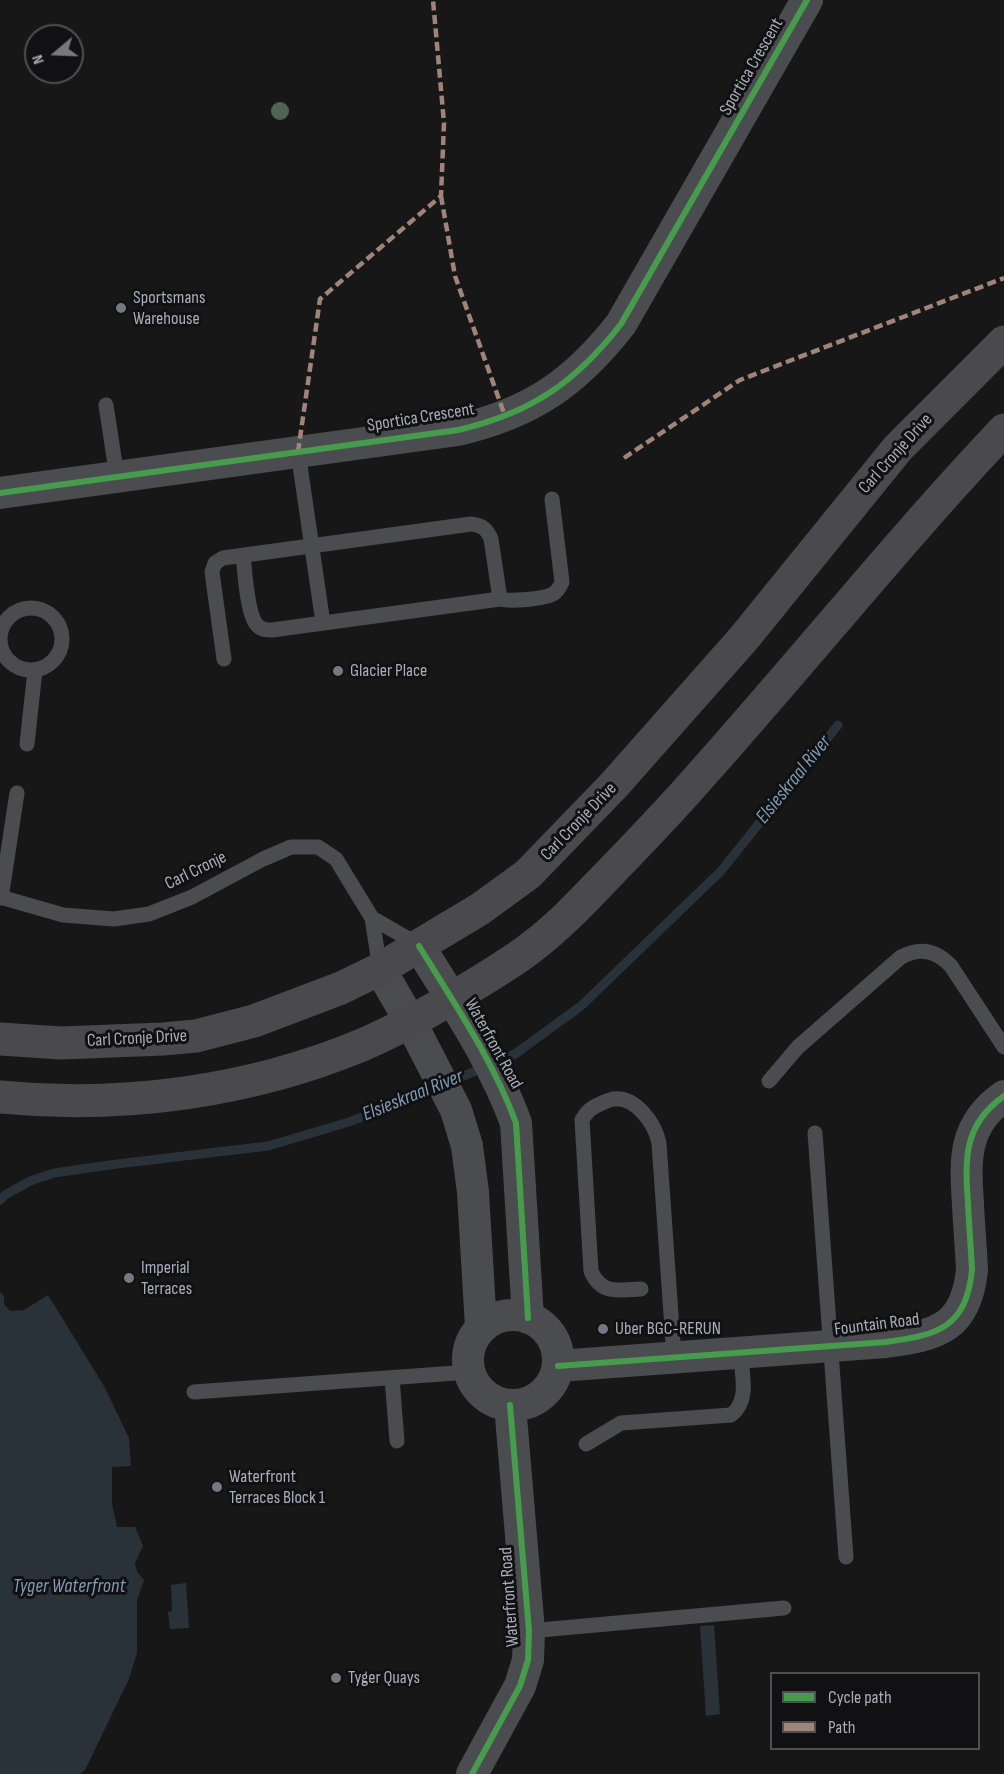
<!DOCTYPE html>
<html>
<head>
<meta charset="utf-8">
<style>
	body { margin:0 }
	#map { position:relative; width:1004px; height:1774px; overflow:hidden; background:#171717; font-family:"Sofia Sans Condensed",sans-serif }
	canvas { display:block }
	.legend { position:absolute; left:770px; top:1672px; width:210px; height:78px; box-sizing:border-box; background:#111113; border:2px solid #4d4f55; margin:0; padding:8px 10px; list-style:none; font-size:18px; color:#a8adb8 }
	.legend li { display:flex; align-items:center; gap:12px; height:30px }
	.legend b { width:30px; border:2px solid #4d4f55 }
	.north { position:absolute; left:24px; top:24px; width:60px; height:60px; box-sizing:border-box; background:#111113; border:2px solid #4d4f55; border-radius:50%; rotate:251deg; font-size:16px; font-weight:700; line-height:24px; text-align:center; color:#a8adb8 }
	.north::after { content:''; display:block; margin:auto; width:21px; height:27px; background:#757880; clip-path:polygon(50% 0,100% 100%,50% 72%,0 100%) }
</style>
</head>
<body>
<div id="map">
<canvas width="1004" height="1774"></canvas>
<ul class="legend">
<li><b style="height:8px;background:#469c4c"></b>Cycle path</li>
<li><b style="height:8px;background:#a18479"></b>Path</li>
</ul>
<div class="north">N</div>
</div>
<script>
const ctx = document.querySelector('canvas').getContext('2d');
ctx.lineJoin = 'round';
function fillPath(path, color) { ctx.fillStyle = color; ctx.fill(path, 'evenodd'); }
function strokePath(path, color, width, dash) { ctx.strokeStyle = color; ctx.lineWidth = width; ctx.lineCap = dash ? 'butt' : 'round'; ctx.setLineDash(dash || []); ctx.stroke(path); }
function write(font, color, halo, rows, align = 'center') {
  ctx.font = font + ' "Sofia Sans Condensed",sans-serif'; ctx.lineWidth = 6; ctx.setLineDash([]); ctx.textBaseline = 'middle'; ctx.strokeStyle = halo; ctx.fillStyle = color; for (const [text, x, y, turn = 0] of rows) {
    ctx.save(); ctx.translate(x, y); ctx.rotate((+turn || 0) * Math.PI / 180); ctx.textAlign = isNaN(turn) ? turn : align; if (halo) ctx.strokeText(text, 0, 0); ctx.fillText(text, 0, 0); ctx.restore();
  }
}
const water = new Path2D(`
	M 0,1292 L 4,1296 L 4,1304 L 10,1311 L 24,1310 L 48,1295 L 104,1386 L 129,1438 L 131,1466 L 112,1467 L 112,1504 L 117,1527 L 135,1527 L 143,1546 L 135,1563 L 137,1572 L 144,1580 L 137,1600 L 137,1653 L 129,1679 L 85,1770 L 80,1774 L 0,1774 Z
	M 186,1583 L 189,1628 L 170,1629 L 168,1612 L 172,1611 L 171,1585 Z
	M 714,1625 L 720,1714 L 706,1716 L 700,1626 Z`);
const stream = new Path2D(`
	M 0,1200 L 5,1195 L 30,1181 L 54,1173 L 117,1164 L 268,1146 L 349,1122 L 410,1099 L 515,1054 L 581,1006 L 721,871 L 838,725`);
const lane = new Path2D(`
	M 106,405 L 117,477
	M 298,452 L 323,623
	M 243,556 C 245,571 247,617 258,626 C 262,630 267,630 272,630 L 500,599 C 509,602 544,599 553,594 C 558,591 560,587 562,582 L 552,499
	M0 639a31 31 0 1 1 62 0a31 31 0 1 1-62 0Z
	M 224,659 L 212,572 L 215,563 L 223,558 L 471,524 C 482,525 487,529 491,539 L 500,599
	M 27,744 L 35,670
	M 0,897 L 63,915 L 114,919 L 149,914 L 192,897 L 263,859 L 291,847 L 318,847 L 336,859 L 372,918 L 380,969
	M 1,898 L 17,793
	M 372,918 L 419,945
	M 769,1081 L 798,1047 L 901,957 C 920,947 936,950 951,966 L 1004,1047
	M 815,1133 L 846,1557
	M 641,1289 C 619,1290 601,1295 591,1271 L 582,1120 C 587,1111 591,1108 600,1104 C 604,1102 609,1100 613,1099 C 636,1096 655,1124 659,1143 L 674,1357
	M 392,1378 L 397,1441
	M 194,1392 L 469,1372
	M 586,1444 L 621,1423 L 731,1415 C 750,1401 742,1374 740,1352
	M 529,1631 L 784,1608`);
const street = new Path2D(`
	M 0,493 L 458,430 C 531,413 575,383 621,324 L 807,0
	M 419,946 C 454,1003 493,1060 516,1123 L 528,1318
	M 380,969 L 410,1021 L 456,1110 L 467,1146 L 473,1192 L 481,1327
	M468 1360a45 45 0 1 1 90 0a45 45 0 1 1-90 0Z
	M 558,1366 L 886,1342 C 938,1335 966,1328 972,1270 C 971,1248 969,1226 968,1204 C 965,1159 963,1125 1004,1096
	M 472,1774 L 520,1686 L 528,1660 L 529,1631 L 510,1405`);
const secondary = new Path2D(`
	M 0,1039 L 61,1043 L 163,1039 L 196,1036 L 254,1021 L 341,988 L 380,969 L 480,909 L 528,874 L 614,785 L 744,638 L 898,448 L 1004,342
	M 0,1097 C 121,1109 249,1092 362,1045 C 395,1031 427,1013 458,995 C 483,979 509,965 533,946 C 558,927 580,904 602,881 C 636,846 670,811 702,774 C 804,660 899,541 1004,430`);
const quiet = new Path2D(`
	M 441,196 L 455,276 L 505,416
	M 298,452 L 320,299 L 441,196 L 444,123 L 433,0
	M 624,458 L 740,380 L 1004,278`);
const cycleway = new Path2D(`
	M 0,493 L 458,430 C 531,413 575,383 621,324 L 807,0
	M 419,946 C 454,1003 493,1060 516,1123 L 528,1318
	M 558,1366 L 886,1342 C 938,1335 966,1328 972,1270 C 971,1248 969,1226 968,1204 C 965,1159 963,1125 1004,1096
	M 472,1774 L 520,1686 L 528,1660 L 529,1631 L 510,1405`);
const trees = [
	[280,111]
];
const markers = [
	[121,308,6,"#757880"],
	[338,671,6,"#757880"],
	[129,1278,6,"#757880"],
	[603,1329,6,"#757880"],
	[217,1487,6,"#757880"],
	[336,1678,6,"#757880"]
];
const streetNames = [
	["Sportica Crescent",752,67,-60],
	["Sportica Crescent",421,418,-9],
	["Carl Cronje Drive",896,454,-48],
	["Carl Cronje Drive",579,822,-46],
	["Carl Cronje",196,871,-26],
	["Carl Cronje Drive",137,1039,-3],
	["Waterfront Road",493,1044,61],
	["Fountain Road",877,1325,-7],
	["Waterfront Road",510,1597,-94]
];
const poiNames = [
	["Sportsmans",133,298],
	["Warehouse",133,319],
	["Glacier Place",350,671],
	["Imperial",141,1268],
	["Terraces",141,1289],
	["Uber BGC-RERUN",615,1329],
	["Waterfront",229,1477],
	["Terraces Block 1",229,1498],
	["Tyger Quays",348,1678]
];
const waterNames = [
	["Elsieskraal River",794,780,-51],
	["Elsieskraal River",413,1096,-22],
	["Tyger Waterfront",69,1587]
];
fillPath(water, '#2a3239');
strokePath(stream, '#2a3239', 9);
strokePath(lane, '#4b4c50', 15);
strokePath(street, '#4b4c50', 32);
strokePath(secondary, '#4a4a4e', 33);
strokePath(quiet, '#a18479', 4.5, [9, 4.5]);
strokePath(cycleway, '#469c4c', 6);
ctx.fillStyle = '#506451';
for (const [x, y] of trees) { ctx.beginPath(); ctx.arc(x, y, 9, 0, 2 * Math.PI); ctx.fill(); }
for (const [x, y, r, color] of markers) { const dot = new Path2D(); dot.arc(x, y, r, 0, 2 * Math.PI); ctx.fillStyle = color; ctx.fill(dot); strokePath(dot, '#111113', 2); }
write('18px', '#a8adb8', '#111113', streetNames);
write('18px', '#a8adb8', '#111113', poiNames, 'left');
write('italic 20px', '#7f9bb3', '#111113', waterNames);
</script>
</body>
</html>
